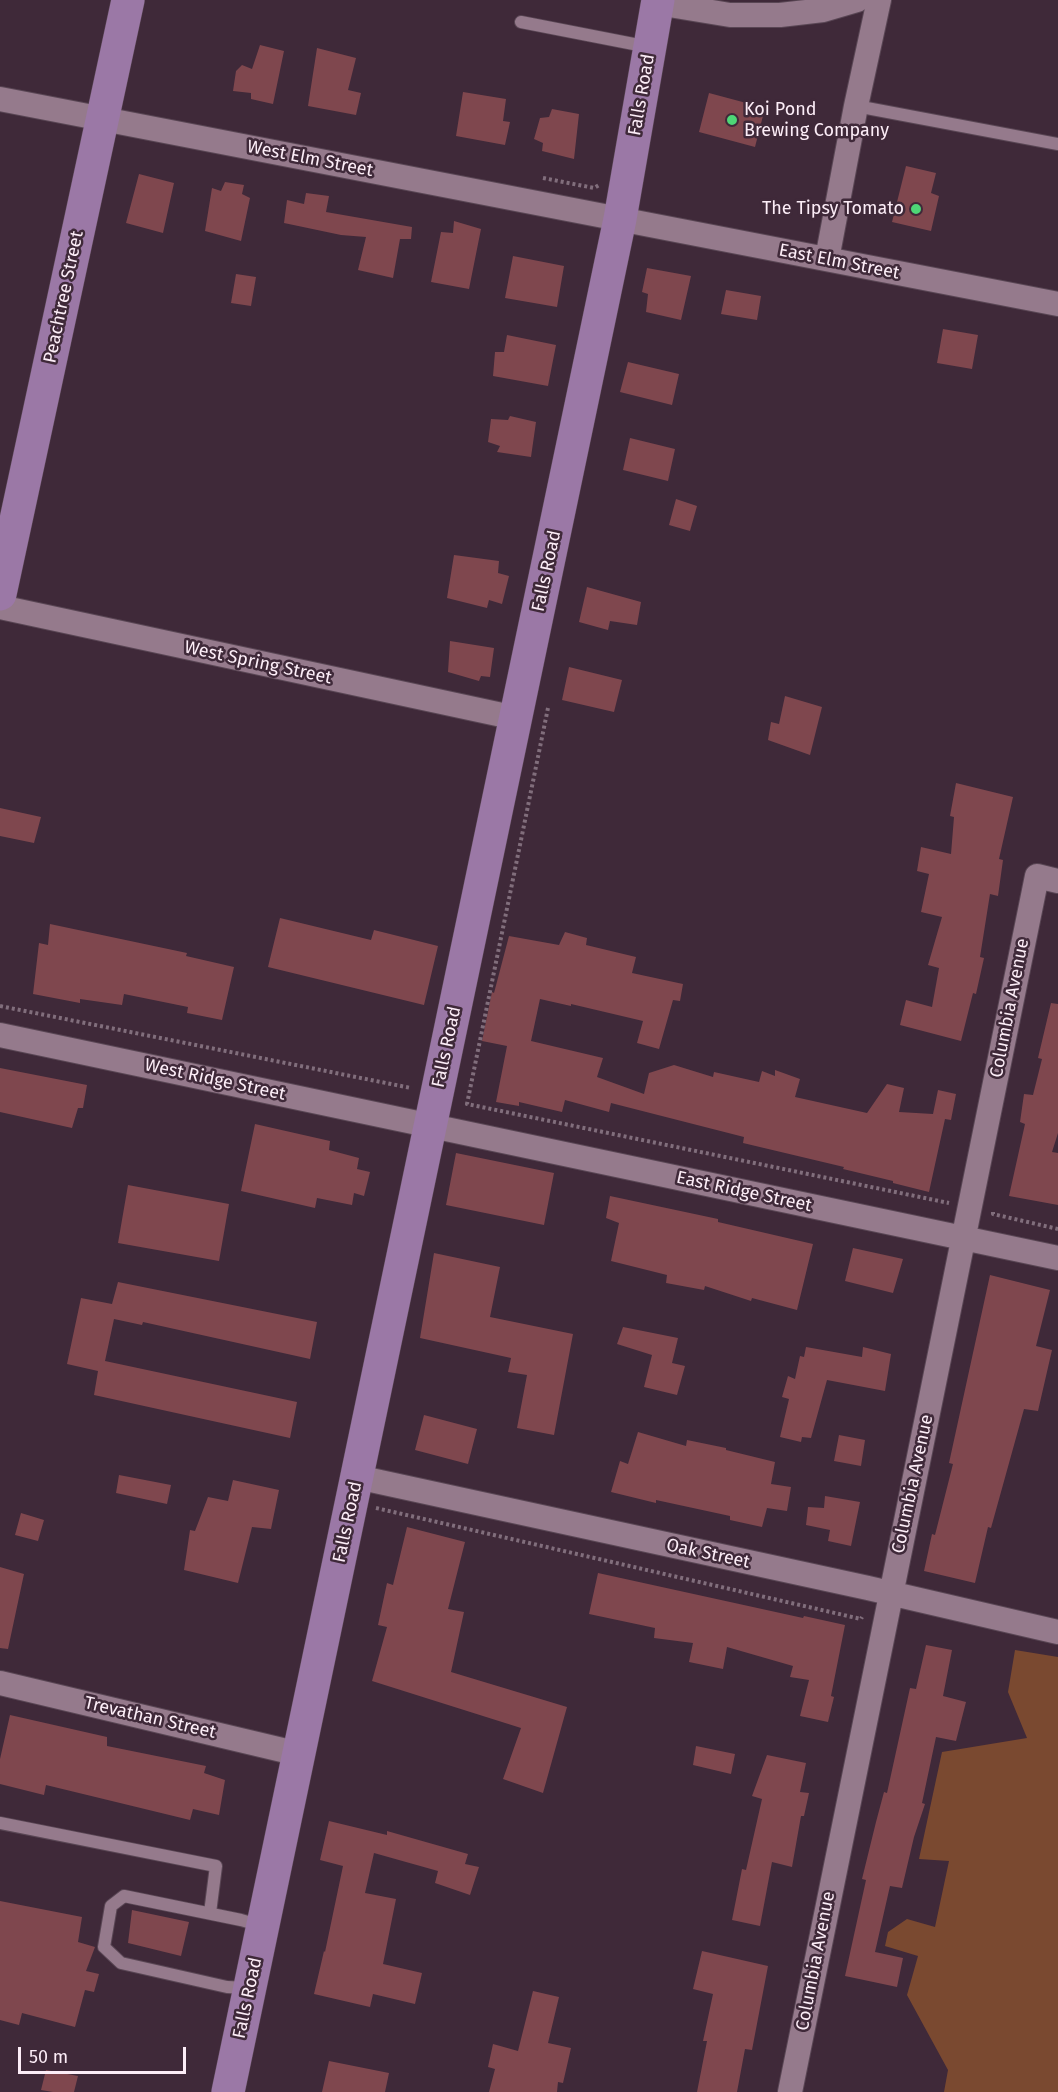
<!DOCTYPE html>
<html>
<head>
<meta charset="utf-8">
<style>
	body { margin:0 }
	#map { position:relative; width:1058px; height:2092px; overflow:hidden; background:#3f2939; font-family:"Fira Sans",sans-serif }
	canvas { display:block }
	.scale { position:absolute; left:18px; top:2047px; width:168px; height:27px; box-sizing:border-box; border:3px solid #fcedf7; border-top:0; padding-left:8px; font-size:18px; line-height:21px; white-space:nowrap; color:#fcedf7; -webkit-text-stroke:4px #3f2939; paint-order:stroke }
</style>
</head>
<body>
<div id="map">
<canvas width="1058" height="2092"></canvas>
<div class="scale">50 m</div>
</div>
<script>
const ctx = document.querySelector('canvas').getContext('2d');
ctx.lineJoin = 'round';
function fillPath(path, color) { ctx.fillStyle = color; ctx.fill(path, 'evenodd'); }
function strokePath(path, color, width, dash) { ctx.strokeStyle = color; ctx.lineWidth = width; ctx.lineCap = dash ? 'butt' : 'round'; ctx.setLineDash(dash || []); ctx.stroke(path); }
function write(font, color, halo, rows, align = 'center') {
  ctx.font = font + ' "Fira Sans",sans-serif'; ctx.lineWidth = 5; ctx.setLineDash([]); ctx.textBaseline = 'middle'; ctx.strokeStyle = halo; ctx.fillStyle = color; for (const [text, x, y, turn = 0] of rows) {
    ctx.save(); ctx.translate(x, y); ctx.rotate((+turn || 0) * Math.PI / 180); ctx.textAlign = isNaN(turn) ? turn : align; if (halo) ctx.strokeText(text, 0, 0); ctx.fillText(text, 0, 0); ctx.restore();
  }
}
const forest = new Path2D(`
	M 1015,1650 L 1058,1657 L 1058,2092 L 944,2092 L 948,2070 L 907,1995 L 918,1956 L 885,1946 L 888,1932 L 907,1919 L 935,1927 L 949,1861 L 919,1859 L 942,1752 L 1027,1738 L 1008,1692 Z`);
const building = new Path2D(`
	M 260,45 L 284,51 L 273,104 L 251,99 L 251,93 L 233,91 L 236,71 L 242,65 L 252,69 Z
	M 317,48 L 356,58 L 348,90 L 361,93 L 356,115 L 308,106 Z
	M 463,92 L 506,99 L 503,121 L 510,122 L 505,145 L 456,136 Z
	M 709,93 L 765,108 L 755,147 L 699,132 Z
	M 552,109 L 579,114 L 574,159 L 542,151 L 543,143 L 534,139 L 540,118 L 549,117 Z
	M 906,166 L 936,173 L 931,193 L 939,196 L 931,231 L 892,222 Z
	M 139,174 L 174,183 L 163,233 L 126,223 Z
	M 225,182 L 244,185 L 242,194 L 250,198 L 241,241 L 205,231 L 212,188 L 221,191 Z
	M 306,193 L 329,196 L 326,212 L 412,227 L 411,239 L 400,239 L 393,278 L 358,270 L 366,237 L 341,235 L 284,223 L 287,200 L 304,204 Z
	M 454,221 L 481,229 L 469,289 L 431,282 L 441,232 L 453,233 Z
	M 513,256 L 564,266 L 557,307 L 505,298 Z
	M 647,268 L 691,276 L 681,320 L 646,312 L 648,294 L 642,292 Z
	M 236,274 L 256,277 L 251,306 L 231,303 Z
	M 726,290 L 761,296 L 757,320 L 721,314 Z
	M 943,329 L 978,335 L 972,369 L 937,363 Z
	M 507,335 L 556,345 L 548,386 L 493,376 L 495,352 L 504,352 Z
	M 628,362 L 679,374 L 672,405 L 620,392 Z
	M 510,416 L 536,422 L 531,457 L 497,452 L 500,446 L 488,442 L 491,419 L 508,420 Z
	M 630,438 L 675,449 L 668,481 L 623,470 Z
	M 676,499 L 697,506 L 690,531 L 669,525 Z
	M 454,555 L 499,561 L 498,573 L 509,576 L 502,604 L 489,600 L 487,608 L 447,598 Z
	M 587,587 L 641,602 L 637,625 L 610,621 L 608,630 L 579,622 Z
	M 450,641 L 494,648 L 490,677 L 481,676 L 479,681 L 448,672 Z
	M 569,667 L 622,680 L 614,712 L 562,700 Z
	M 785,696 L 822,707 L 810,755 L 768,740 L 771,722 L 779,724 Z
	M 956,783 L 1013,797 L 999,859 L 1003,860 L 998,896 L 990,894 L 980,957 L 984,958 L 976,994 L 973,993 L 961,1041 L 900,1025 L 906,1000 L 932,1007 L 939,968 L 928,965 L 942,917 L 921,912 L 929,874 L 917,871 L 921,847 L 951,854 L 954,817 L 950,816 Z
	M 0,808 L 41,817 L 34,843 L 0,836 Z
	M 280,918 L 371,940 L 374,930 L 438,946 L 424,1005 L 268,967 Z
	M 50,924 L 187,953 L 186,956 L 234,967 L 222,1020 L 187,1013 L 188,1007 L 124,994 L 122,1005 L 80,999 L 80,1003 L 33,994 L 39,943 L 48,945 Z
	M 565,932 L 587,938 L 586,945 L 636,957 L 632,973 L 683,984 L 680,1001 L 673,1000 L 659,1049 L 637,1043 L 643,1021 L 571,1004 L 571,1006 L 540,999 L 531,1041 L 603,1058 L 597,1077 L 644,1094 L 649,1073 L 674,1065 L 713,1077 L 714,1072 L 759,1082 L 762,1071 L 775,1076 L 775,1070 L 800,1079 L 795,1097 L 867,1113 L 887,1084 L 904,1088 L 899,1112 L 933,1114 L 938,1090 L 956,1094 L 951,1120 L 945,1119 L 929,1192 L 893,1183 L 893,1181 L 843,1169 L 844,1167 L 743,1143 L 744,1137 L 611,1103 L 609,1112 L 565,1100 L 562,1112 L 519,1102 L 519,1106 L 496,1102 L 507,1046 L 482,1041 L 492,992 L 494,993 L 509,936 L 559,945 Z
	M 1051,1003 L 1058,1004 L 1058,1133 L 1052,1152 L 1058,1153 L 1058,1205 L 1009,1196 L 1025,1124 L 1020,1122 L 1024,1094 L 1033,1095 L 1042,1059 L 1038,1058 Z
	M 0,1068 L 87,1085 L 83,1108 L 78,1108 L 72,1128 L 0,1112 Z
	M 255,1124 L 330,1141 L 329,1150 L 359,1158 L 357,1169 L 370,1172 L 364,1196 L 354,1193 L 352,1205 L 317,1198 L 315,1208 L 241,1191 Z
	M 456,1153 L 554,1173 L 544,1225 L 446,1205 Z
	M 128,1185 L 229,1204 L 219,1261 L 118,1243 Z
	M 610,1196 L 718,1219 L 718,1222 L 813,1244 L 797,1310 L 752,1298 L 751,1301 L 705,1286 L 704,1290 L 666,1283 L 667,1275 L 611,1261 L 619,1223 L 606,1218 Z
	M 853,1248 L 903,1259 L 893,1293 L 845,1281 Z
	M 434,1253 L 500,1267 L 490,1317 L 573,1334 L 554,1435 L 517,1428 L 527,1375 L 508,1372 L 511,1358 L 420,1338 Z
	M 990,1275 L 1050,1290 L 1036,1346 L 1052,1350 L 1038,1411 L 1024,1409 L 991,1528 L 988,1527 L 975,1583 L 924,1571 L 932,1534 L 935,1535 L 953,1464 L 949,1463 Z
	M 118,1282 L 317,1322 L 310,1359 L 143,1322 L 142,1325 L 114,1319 L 105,1361 L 297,1402 L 290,1438 L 94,1395 L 98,1371 L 67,1364 L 81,1298 L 112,1304 Z
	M 623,1327 L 678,1338 L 672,1363 L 685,1366 L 677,1395 L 644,1387 L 652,1355 L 617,1344 Z
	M 806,1347 L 862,1357 L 863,1347 L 891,1354 L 885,1391 L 827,1380 L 811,1438 L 802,1437 L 801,1442 L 780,1437 L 789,1399 L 782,1397 L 788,1376 L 795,1379 L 800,1356 L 804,1357 Z
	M 424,1415 L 477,1429 L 468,1464 L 415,1450 Z
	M 638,1432 L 686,1446 L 687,1440 L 726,1448 L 726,1450 L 775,1462 L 771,1484 L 791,1487 L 787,1511 L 767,1508 L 762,1527 L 730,1520 L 730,1516 L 656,1500 L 656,1503 L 611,1492 L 620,1461 L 628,1464 Z
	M 839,1435 L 865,1440 L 861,1466 L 834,1461 Z
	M 119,1475 L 171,1485 L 167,1504 L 116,1493 Z
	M 233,1480 L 279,1490 L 271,1529 L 252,1527 L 238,1583 L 184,1570 L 190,1530 L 195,1531 L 208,1497 L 228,1501 Z
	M 825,1496 L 860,1502 L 851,1546 L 828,1541 L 830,1530 L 806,1525 L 808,1507 L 824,1508 Z
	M 21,1513 L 44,1520 L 38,1541 L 15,1535 Z
	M 407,1527 L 465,1542 L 448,1609 L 464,1612 L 451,1672 L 567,1707 L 543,1793 L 503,1779 L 521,1728 L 372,1681 L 387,1627 L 378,1625 L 387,1583 L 393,1585 Z
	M 0,1567 L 24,1574 L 8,1649 L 0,1648 Z
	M 598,1573 L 803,1618 L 804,1616 L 845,1625 L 831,1696 L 834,1697 L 828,1722 L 800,1716 L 809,1680 L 790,1677 L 793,1666 L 727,1647 L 723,1669 L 689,1662 L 693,1643 L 654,1638 L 655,1628 L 589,1614 Z
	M 926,1645 L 952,1650 L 943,1696 L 966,1702 L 956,1741 L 936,1737 L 922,1803 L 925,1804 L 914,1837 L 902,1888 L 890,1886 L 875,1952 L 903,1958 L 897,1987 L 845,1976 L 866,1880 L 862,1879 L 876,1822 L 884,1792 L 887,1793 L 910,1688 L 916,1689 Z
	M 10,1715 L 107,1737 L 107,1746 L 206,1766 L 204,1773 L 225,1780 L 219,1815 L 193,1809 L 190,1820 L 46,1785 L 44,1795 L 0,1784 L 0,1759 Z
	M 696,1746 L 735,1754 L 731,1774 L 693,1765 Z
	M 767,1755 L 806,1763 L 800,1792 L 809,1793 L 804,1816 L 801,1816 L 792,1867 L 772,1862 L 760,1926 L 732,1920 L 742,1869 L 746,1870 L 762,1799 L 752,1796 Z
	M 329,1821 L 387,1835 L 387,1831 L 468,1854 L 465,1864 L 479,1867 L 470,1895 L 435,1883 L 438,1871 L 374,1853 L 365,1893 L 396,1899 L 383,1964 L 422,1973 L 415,2004 L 373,1994 L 370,2007 L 314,1994 L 324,1951 L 325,1952 L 343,1866 L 320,1860 Z
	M 0,1901 L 82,1917 L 78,1942 L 95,1947 L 86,1971 L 99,1974 L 94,1992 L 85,1990 L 75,2027 L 22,2013 L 19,2025 L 0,2020 Z
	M 132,1910 L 189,1922 L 181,1956 L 128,1943 Z
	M 702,1951 L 768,1966 L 752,2050 L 745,2049 L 737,2092 L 697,2092 L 707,2041 L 703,2041 L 713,1994 L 693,1989 Z
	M 533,1991 L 559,1997 L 548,2043 L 571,2048 L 563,2083 L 558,2082 L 557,2092 L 489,2092 L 495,2069 L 488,2067 L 493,2044 L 518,2051 Z
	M 329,2061 L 389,2073 L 385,2092 L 322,2092 Z
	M 46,2070 L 78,2076 L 74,2092 L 53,2092 L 41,2090 Z`);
const path = new Path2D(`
	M 543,178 L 594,188 L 599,185
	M 548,708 L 467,1104 L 949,1203
	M 0,1006 L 411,1088
	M 993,1212 L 993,1214 L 1058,1229
	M 376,1508 L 861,1619 L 862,1617`);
const lane = new Path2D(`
	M 521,22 L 649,47
	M 856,106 L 1058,144
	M 0,1823 L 216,1866 L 210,1913
	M 247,1988 L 227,1987 L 121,1963 L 104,1947 L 111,1906 L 124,1896 L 241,1920 L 262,1926`);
const street = new Path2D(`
	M 657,3 L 730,15 L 780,15 L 823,10 L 857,0
	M 0,99 L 1058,304
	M 827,259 L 856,106 L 879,0
	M 0,607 L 516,718
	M 0,1035 L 1058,1258
	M 357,1477 L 868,1588 L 1058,1632
	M 0,1683 L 299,1754
	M 790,2092 L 1037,876 L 1058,881`);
const secondary = new Path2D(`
	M 0,594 L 128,0
	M 228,2092 L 620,219 L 658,0`);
const markers = [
	[732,120,6,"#4ed676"],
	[916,209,6,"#4ed676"]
];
const streetNames = [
	["Falls Road",642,95,-80],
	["West Elm Street",310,159,11],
	["East Elm Street",839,262,11],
	["Peachtree Street",64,297,-78],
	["Falls Road",547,571,-78],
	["West Spring Street",258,663,12],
	["Columbia Avenue",1010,1008,-79],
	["Falls Road",447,1047,-78],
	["West Ridge Street",215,1080,12],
	["East Ridge Street",744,1192,12],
	["Columbia Avenue",913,1484,-78],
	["Falls Road",348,1522,-78],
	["Oak Street",708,1554,12],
	["Trevathan Street",150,1718,13],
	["Columbia Avenue",816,1961,-79],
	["Falls Road",248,1998,-78]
];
const poiNames = [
	["Koi Pond",744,110],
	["Brewing Company",744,131],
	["The Tipsy Tomato",904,209,"right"]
];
fillPath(forest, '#7a4930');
fillPath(building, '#7f474e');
strokePath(lane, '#594654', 14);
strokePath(street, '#594654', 26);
strokePath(secondary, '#594654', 34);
strokePath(path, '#816e7c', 4, [3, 3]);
strokePath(lane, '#957a8c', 12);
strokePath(street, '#957a8c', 24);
strokePath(secondary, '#9b78a6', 33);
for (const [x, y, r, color] of markers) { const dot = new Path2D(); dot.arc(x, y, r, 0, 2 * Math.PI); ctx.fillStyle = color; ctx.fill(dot); strokePath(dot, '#3f2939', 2); }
write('18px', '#fcedf7', '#3f2939', streetNames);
write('18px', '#fcedf7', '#3f2939', poiNames, 'left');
</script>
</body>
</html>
